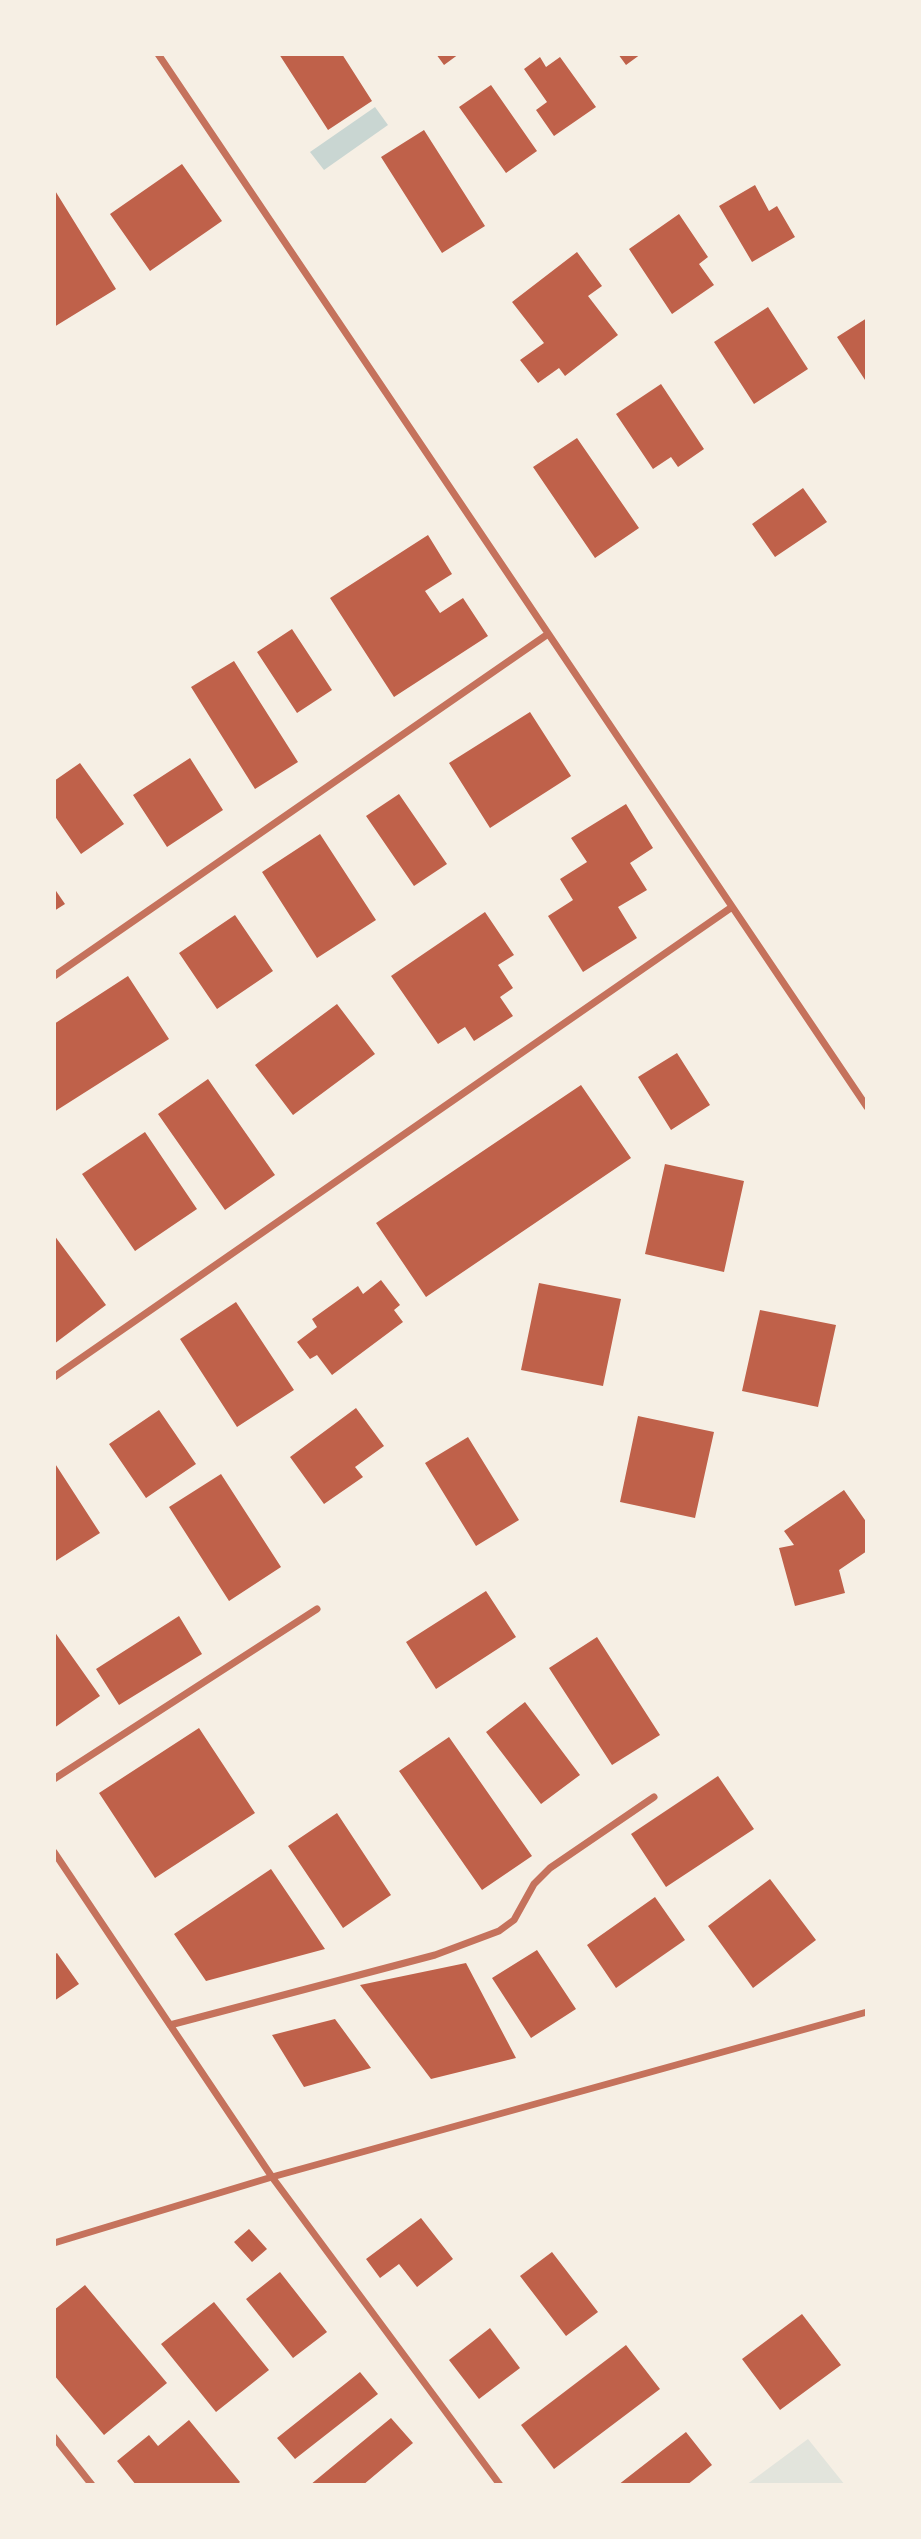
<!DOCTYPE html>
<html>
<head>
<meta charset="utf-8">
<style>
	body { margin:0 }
	#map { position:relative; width:921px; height:2539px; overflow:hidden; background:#f6efe4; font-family:"Varela Round",sans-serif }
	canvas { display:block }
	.frame { position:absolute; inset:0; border:56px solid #f6efe4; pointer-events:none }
</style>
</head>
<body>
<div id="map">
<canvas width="921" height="2539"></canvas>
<div class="frame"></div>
</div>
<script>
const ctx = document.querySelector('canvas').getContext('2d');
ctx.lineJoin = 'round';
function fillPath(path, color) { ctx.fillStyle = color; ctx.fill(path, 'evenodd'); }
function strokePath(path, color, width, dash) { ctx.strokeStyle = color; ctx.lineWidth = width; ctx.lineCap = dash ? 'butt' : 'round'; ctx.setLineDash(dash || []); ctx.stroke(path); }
const green = new Path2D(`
	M 808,2439 L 845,2485 L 746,2485 Z`);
const water = new Path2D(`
	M 375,107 L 388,125 L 324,170 L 310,152 Z`);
const building = new Path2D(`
	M 279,54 L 342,54 L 372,101 L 328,130 Z
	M 436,54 L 459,54 L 444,65 Z
	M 618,54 L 641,54 L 626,65 Z
	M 540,57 L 546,67 L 560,57 L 596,107 L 554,136 L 536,110 L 547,102 L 524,69 Z
	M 491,85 L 537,151 L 506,173 L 459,107 Z
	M 424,130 L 485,226 L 442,253 L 381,157 Z
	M 182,164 L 222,221 L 150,271 L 110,214 Z
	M 755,185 L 769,211 L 777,206 L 795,237 L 752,262 L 719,206 Z
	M 54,189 L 116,289 L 54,327 Z
	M 679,214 L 708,257 L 699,264 L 714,285 L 672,314 L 629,249 Z
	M 577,252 L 602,286 L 588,296 L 618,335 L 565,376 L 559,368 L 538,383 L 520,360 L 544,343 L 512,302 Z
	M 768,307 L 808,369 L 754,404 L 714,342 Z
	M 867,318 L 867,383 L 837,337 Z
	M 661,384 L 704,449 L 678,467 L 671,457 L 653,469 L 616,414 Z
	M 577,438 L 639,528 L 595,558 L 533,467 Z
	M 803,488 L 827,522 L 775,557 L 752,524 Z
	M 428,535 L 452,574 L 425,591 L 440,613 L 463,598 L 488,636 L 394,697 L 330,598 Z
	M 292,629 L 332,690 L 297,713 L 257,652 Z
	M 234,661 L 298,762 L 255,789 L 191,687 Z
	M 530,712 L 571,776 L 490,828 L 449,763 Z
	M 190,758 L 223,810 L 167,847 L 133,795 Z
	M 80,763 L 124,824 L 81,854 L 54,815 L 54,781 Z
	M 399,794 L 447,864 L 414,886 L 366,816 Z
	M 626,804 L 653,848 L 630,863 L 647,890 L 618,907 L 637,938 L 583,972 L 548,916 L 573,900 L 560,879 L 587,862 L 571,838 Z
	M 320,834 L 376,920 L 317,958 L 262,872 Z
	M 54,888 L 65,904 L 54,911 Z
	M 485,912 L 514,955 L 498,965 L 513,988 L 500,997 L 513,1016 L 474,1041 L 465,1027 L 438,1044 L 391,976 Z
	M 235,915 L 273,971 L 217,1009 L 179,953 Z
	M 128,976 L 169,1039 L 54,1112 L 54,1024 Z
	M 337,1004 L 375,1054 L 293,1115 L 255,1065 Z
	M 677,1053 L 710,1105 L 671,1130 L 638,1077 Z
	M 208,1079 L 275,1175 L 225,1210 L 158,1114 Z
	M 581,1085 L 631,1158 L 426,1297 L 376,1223 Z
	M 145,1132 L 197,1209 L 135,1251 L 82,1174 Z
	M 665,1164 L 744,1181 L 724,1272 L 645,1254 Z
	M 54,1235 L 106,1305 L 54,1344 Z
	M 381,1280 L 400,1305 L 394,1310 L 403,1322 L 332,1375 L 317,1355 L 310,1359 L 297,1342 L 317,1327 L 312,1319 L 358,1286 L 363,1294 Z
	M 539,1283 L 621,1299 L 603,1386 L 521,1370 Z
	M 236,1302 L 294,1390 L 237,1427 L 180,1339 Z
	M 760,1310 L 836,1325 L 818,1407 L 742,1391 Z
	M 356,1408 L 384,1446 L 355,1467 L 363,1477 L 324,1504 L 290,1457 Z
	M 159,1410 L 196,1464 L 146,1498 L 109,1444 Z
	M 638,1416 L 714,1432 L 695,1518 L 620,1502 Z
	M 468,1437 L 519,1520 L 476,1546 L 425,1463 Z
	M 54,1462 L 100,1533 L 54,1562 Z
	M 221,1474 L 281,1567 L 229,1601 L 169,1507 Z
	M 844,1490 L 867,1523 L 867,1551 L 839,1570 L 845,1593 L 795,1606 L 779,1548 L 794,1545 L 784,1531 Z
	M 486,1591 L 516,1637 L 436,1689 L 406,1642 Z
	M 179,1616 L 202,1654 L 119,1705 L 96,1669 Z
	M 54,1631 L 100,1696 L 54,1728 Z
	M 597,1637 L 660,1735 L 612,1765 L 549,1668 Z
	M 525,1702 L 580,1775 L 541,1804 L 486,1732 Z
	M 199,1728 L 255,1813 L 155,1878 L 99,1793 Z
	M 449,1737 L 532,1856 L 482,1890 L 399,1771 Z
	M 718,1776 L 754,1829 L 666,1887 L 631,1834 Z
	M 337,1813 L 391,1895 L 343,1928 L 288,1846 Z
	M 271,1869 L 325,1949 L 206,1981 L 174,1934 Z
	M 770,1879 L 816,1940 L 753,1988 L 708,1926 Z
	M 655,1897 L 685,1940 L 616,1988 L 587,1945 Z
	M 537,1950 L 576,2009 L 531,2038 L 492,1978 Z
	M 57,1953 L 79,1984 L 54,2001 L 54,1955 Z
	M 466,1963 L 516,2058 L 431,2079 L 360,1985 Z
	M 335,2019 L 371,2068 L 304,2087 L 272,2035 Z
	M 421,2218 L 453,2259 L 417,2287 L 399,2264 L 380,2278 L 366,2259 Z
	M 249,2229 L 267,2249 L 252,2262 L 234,2242 Z
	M 552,2252 L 598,2312 L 566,2336 L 520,2276 Z
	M 280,2272 L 327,2332 L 293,2358 L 246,2299 Z
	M 85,2285 L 167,2383 L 104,2435 L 54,2375 L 54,2310 Z
	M 214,2302 L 269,2370 L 216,2412 L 161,2344 Z
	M 802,2314 L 841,2365 L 780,2410 L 742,2359 Z
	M 490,2328 L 520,2368 L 479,2399 L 449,2360 Z
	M 626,2345 L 660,2389 L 554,2469 L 521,2425 Z
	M 360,2372 L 378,2394 L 295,2459 L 277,2438 Z
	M 391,2418 L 413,2443 L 363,2485 L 310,2485 Z
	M 189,2420 L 240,2482 L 237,2485 L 136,2485 L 117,2461 L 149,2435 L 158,2446 Z
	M 686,2432 L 712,2465 L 687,2485 L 618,2485 Z`);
const minor = new Path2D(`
	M 158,54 L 867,1107
	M 54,976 L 548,634
	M 54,1377 L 732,907
	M 54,1779 L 317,1609
	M 54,1852 L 272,2177 L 500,2485
	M 170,2025 L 435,1955 L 499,1931 L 514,1920 L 534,1884 L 550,1868 L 654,1797
	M 54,2243 L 272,2177 L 867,2012
	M 54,2437 L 92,2485`);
fillPath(green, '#e2e4dc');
fillPath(water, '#c9d6d2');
fillPath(building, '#bf614a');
strokePath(minor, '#c5725c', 7);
</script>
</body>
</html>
